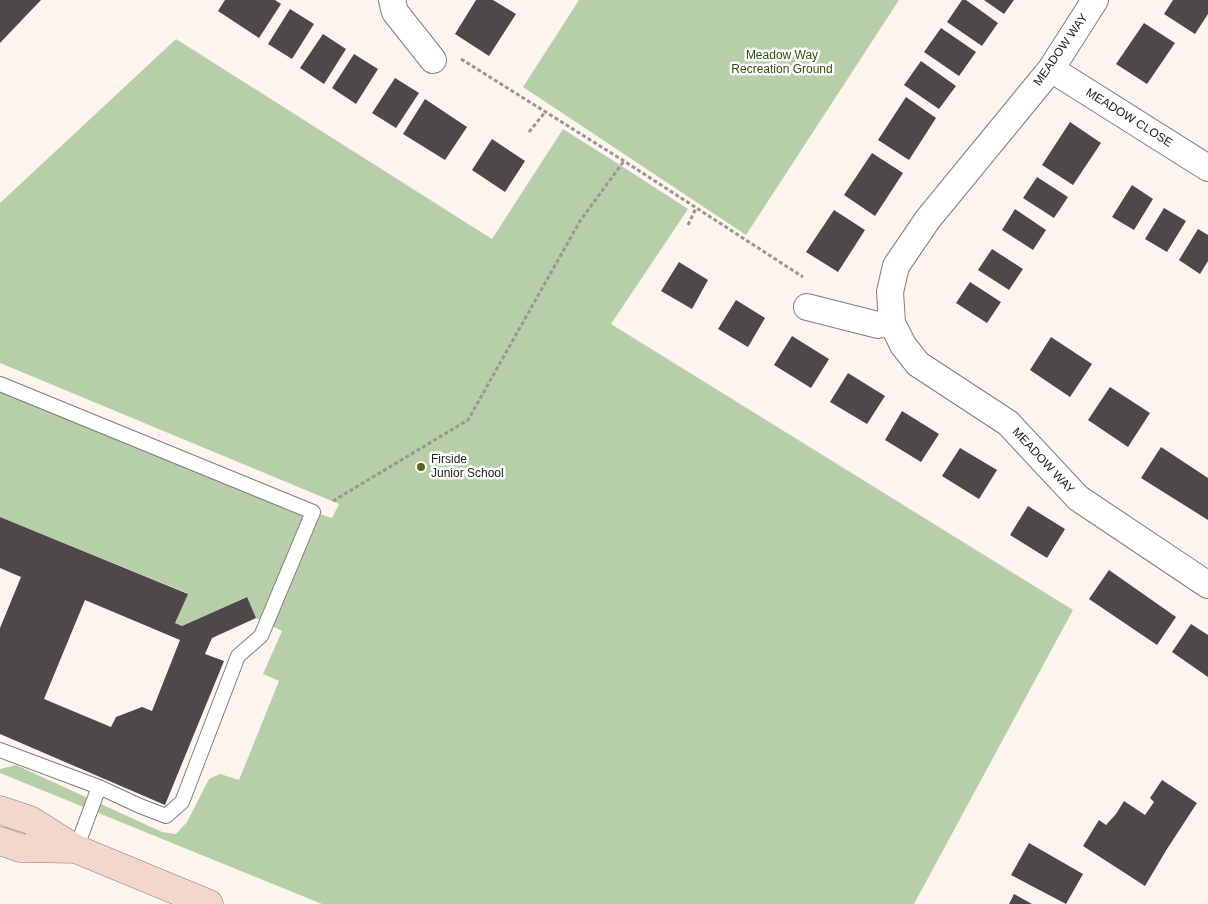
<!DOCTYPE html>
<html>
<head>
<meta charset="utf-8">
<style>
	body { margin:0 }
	canvas { display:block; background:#fdf4ef }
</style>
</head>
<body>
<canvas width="1208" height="904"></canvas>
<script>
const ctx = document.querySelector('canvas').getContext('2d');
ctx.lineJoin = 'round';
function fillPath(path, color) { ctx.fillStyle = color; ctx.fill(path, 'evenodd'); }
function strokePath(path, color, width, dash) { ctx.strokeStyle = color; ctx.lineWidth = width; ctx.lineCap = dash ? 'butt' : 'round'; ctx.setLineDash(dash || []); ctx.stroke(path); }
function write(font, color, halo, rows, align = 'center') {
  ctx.font = font + ' Helvetica,sans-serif'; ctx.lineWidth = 5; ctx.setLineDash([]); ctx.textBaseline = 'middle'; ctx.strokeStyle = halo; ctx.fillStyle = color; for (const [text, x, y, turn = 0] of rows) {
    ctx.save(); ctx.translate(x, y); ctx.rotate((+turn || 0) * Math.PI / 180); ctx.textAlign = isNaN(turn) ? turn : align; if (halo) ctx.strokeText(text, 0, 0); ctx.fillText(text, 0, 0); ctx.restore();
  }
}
const green = new Path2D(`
	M 579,0 L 899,0 L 746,235 L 523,87 Z
	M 176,39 L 492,239 L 563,129 L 620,165 L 688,209 L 611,324 L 1073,610 L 914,904 L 322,904 L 0,773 L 0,769 L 16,765 L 162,832 L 176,834 L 187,822 L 209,779 L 220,774 L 239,780 L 279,681 L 263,674 L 282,631 L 256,618 L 246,597 L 182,626 L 175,623 L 187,593 L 0,517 L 0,384 L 313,512 L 332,518 L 339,504 L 0,363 L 0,203 Z`);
const building = new Path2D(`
	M 0,0 L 41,0 L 0,43 Z
	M 225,0 L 275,0 L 281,4 L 259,38 L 218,11 Z
	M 476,0 L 493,0 L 516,14 L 489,56 L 455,34 Z
	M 962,0 L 966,0 L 998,23 L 982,46 L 947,22 Z
	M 984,0 L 1014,0 L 1004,14 Z
	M 1173,0 L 1208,0 L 1208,14 L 1195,34 L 1164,14 Z
	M 290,9 L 314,24 L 292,59 L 268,44 Z
	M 1144,23 L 1175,43 L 1147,84 L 1116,64 Z
	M 941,28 L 976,52 L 959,76 L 924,52 Z
	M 323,34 L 346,49 L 324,84 L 300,68 Z
	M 354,54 L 378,69 L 356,104 L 332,88 Z
	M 921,61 L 956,86 L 939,109 L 904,85 Z
	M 395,78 L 419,93 L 396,128 L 372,113 Z
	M 906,97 L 936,118 L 909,160 L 878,140 Z
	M 425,99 L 467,127 L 445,160 L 403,134 Z
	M 1070,122 L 1101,143 L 1073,185 L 1042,165 Z
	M 492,139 L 525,161 L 505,192 L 472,170 Z
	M 872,153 L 903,173 L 875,216 L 844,195 Z
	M 1037,177 L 1068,197 L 1054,218 L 1023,198 Z
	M 1132,185 L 1153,199 L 1134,230 L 1112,217 Z
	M 1164,208 L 1186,221 L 1167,252 L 1145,239 Z
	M 1015,209 L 1046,230 L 1033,250 L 1002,230 Z
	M 834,210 L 865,230 L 838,272 L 806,252 Z
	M 1198,229 L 1208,235 L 1208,261 L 1200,274 L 1179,260 Z
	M 992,249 L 1023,269 L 1009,290 L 978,270 Z
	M 679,262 L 708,280 L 692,309 L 661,291 Z
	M 970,282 L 1001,302 L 987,323 L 956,303 Z
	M 736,300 L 765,318 L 748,347 L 718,329 Z
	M 792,336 L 829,359 L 811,388 L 774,365 Z
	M 1051,337 L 1092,364 L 1070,397 L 1030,370 Z
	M 848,373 L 885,396 L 867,424 L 830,402 Z
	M 1110,387 L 1150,413 L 1128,447 L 1088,420 Z
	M 902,411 L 939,434 L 921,462 L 885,440 Z
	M 1161,447 L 1208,478 L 1208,520 L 1141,478 Z
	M 960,448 L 997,470 L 979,499 L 942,476 Z
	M 1028,506 L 1065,529 L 1047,558 L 1010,535 Z
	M 0,517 L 188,594 L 175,623 L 182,626 L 247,597 L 256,618 L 212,638 L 205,654 L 224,661 L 165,805 L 0,734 L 0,628 L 21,577 L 0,568 ZM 85,600 L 180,640 L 152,711 L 142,707 L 116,717 L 111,727 L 44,699 Z
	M 1109,570 L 1176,617 L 1157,645 L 1089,599 Z
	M 1191,624 L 1208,635 L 1208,677 L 1172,652 Z
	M 1162,780 L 1197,803 L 1167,849 L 1145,886 L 1083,846 L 1099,820 L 1106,825 L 1116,814 L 1124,801 L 1145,815 L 1154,802 L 1150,798 Z
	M 1029,843 L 1083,874 L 1066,904 L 1011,875 Z
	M 1014,894 L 1032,904 L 1009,904 Z`);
const path = new Path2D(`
	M 461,59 L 624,161 L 803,277
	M 529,132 L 546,111
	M 688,225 L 696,208
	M 333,501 L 468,420 L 580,221 L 624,161`);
const lane = new Path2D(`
	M 0,384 L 313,512 L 261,636 L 238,656 L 182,802 L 166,816 L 140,806 L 99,787 L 0,750
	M 76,849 L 99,787`);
const street = new Path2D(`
	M 392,0 L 395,12 L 433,60
	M 1095,0 L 1051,69 L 928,219 L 896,266 L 890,292 L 892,323 L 903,345 L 918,364 L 1008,423 L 1078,498 L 1208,585
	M 1051,69 L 1208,168
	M 807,307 L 878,325 L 892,323`);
const secondary = new Path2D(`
	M 0,810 L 30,820 L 76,849 L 209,904
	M 0,841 L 20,848 L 76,849`);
const markers = [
	[421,467,5,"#596811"]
];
const streetNames = [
	["MEADOW WAY",1061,50,-55],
	["MEADOW CLOSE",1129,118,32],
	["MEADOW WAY",1043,461,47]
];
const parkNames = [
	["Meadow Way",782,56],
	["Recreation Ground",782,70]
];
const poiNames = [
	["Firside",431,460],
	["Junior School",431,474]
];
fillPath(green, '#b7cfa9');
fillPath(building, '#4f484b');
strokePath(lane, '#847c77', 16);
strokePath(street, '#847c77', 28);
strokePath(secondary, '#847c77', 29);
strokePath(path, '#9c9692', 3, [4, 2.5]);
strokePath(lane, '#fff', 14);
strokePath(street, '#fff', 26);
strokePath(secondary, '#f5d6cd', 28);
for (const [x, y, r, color] of markers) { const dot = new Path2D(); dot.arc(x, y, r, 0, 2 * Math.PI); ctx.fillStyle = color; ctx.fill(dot); strokePath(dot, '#fff', 2); }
write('12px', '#262321', '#fff', streetNames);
write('12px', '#2d500d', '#fff', parkNames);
write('12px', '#262321', '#fff', poiNames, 'left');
</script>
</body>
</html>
